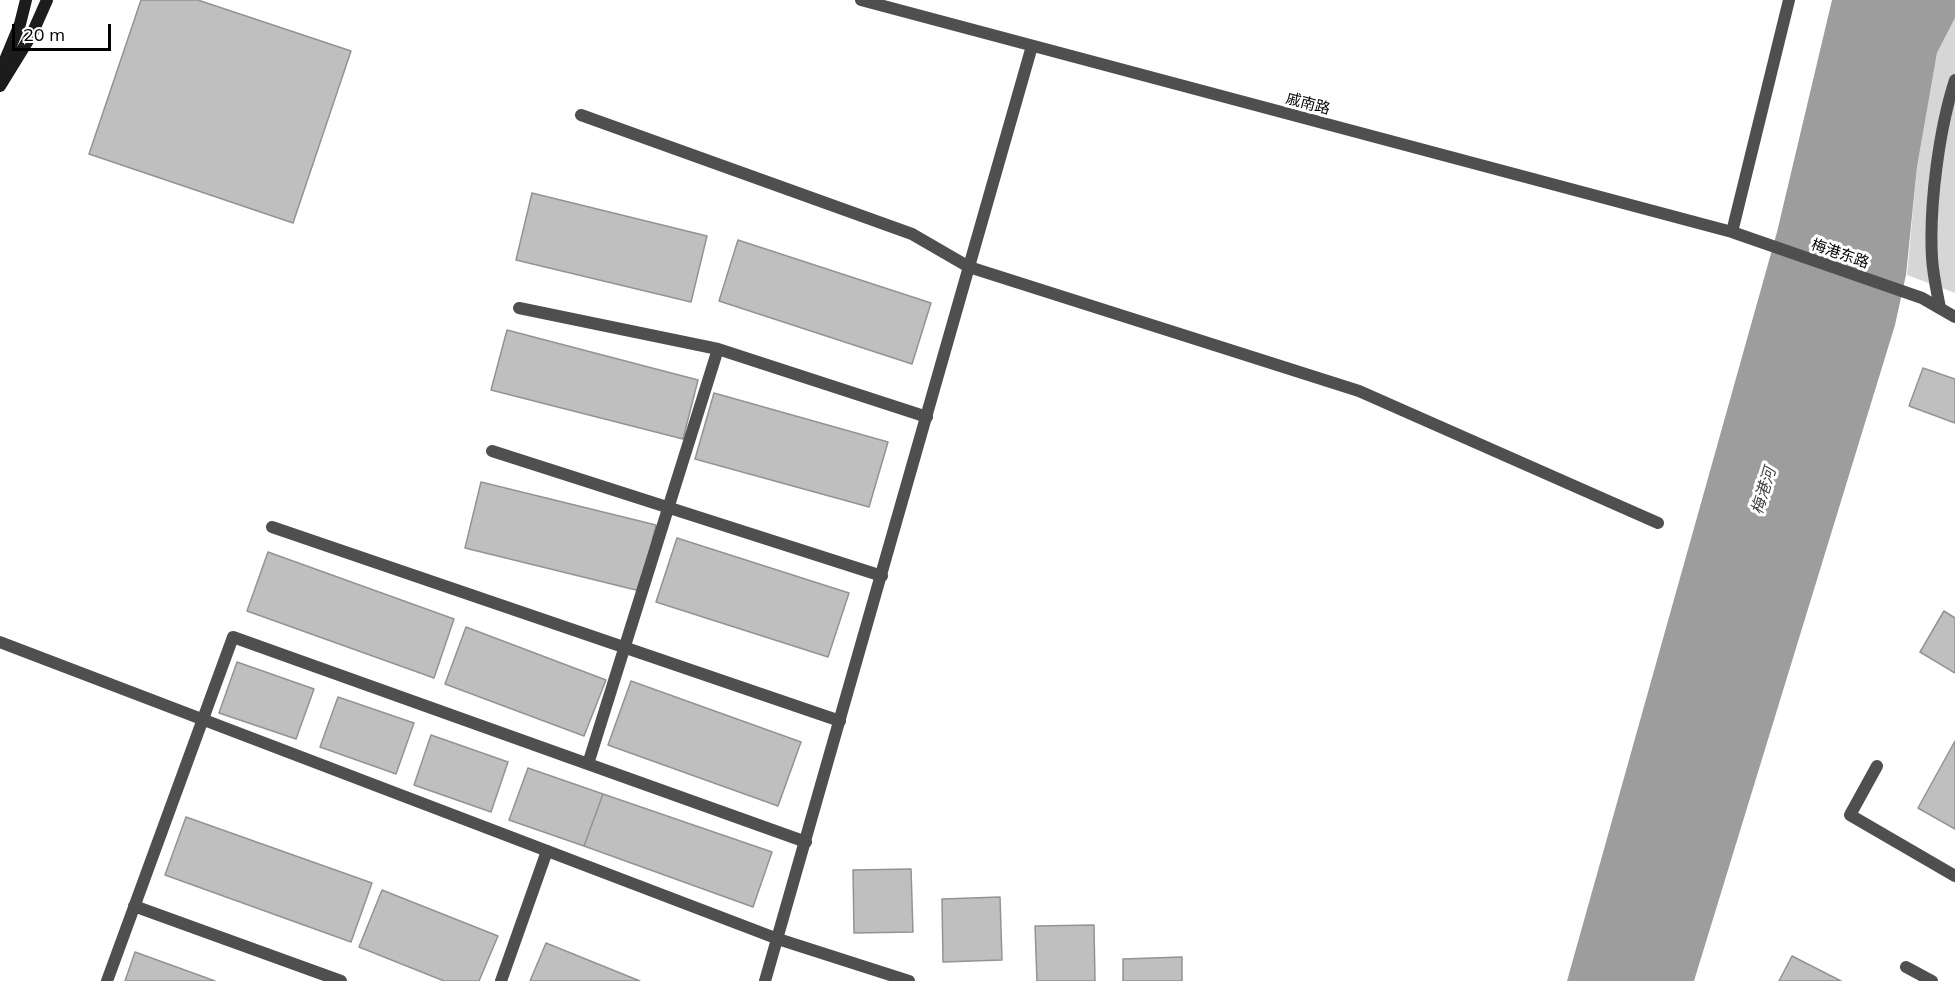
<!DOCTYPE html>
<html>
<head>
<meta charset="utf-8">
<style>
	body { margin:0 }
	#map { position:relative; width:1955px; height:981px; overflow:hidden; background:#fff; font-family:Mulish,sans-serif }
	canvas { display:block }
	.scale { position:absolute; left:12px; top:24px; width:99px; height:27px; box-sizing:border-box; border:3px solid #000; border-top:0; padding-left:8px; font-size:18px; line-height:21px; white-space:nowrap; color:#000; -webkit-text-stroke:4px #fff; paint-order:stroke }
</style>
</head>
<body>
<div id="map">
<canvas width="1955" height="981"></canvas>
<div class="scale">20 m</div>
</div>
<script>
const ctx = document.querySelector('canvas').getContext('2d');
ctx.lineJoin = 'round';
function fillPath(path, color) { ctx.fillStyle = color; ctx.fill(path, 'evenodd'); }
function strokePath(path, color, width, dash) { ctx.strokeStyle = color; ctx.lineWidth = width; ctx.lineCap = dash ? 'butt' : 'round'; ctx.setLineDash(dash || []); ctx.stroke(path); }
function write(font, color, halo, rows, align = 'center') {
  ctx.font = font + ' Mulish,"Noto Sans SC",sans-serif'; ctx.lineWidth = 6; ctx.setLineDash([]); ctx.textBaseline = 'middle'; ctx.strokeStyle = halo; ctx.fillStyle = color; for (const [text, x, y, turn = 0] of rows) {
    ctx.save(); ctx.translate(x, y); ctx.rotate((+turn || 0) * Math.PI / 180); ctx.textAlign = isNaN(turn) ? turn : align; if (halo) ctx.strokeText(text, 0, 0); ctx.fillText(text, 0, 0); ctx.restore();
  }
}
const green = new Path2D(`
	M 1955,18 L 1955,293 L 1907,275 L 1917,167 L 1937,53 Z`);
const water = new Path2D(`
	M 1832,0 L 1955,0 L 1955,18 L 1937,53 L 1917,167 L 1906,275 L 1895,325 L 1694,981 L 1567,981 L 1777,232 Z`);
const building = new Path2D(`
	M 141,0 L 198,0 L 351,51 L 293,223 L 89,154 Z
	M 532,193 L 707,236 L 691,302 L 516,260 Z
	M 738,240 L 931,303 L 912,364 L 719,301 Z
	M 507,330 L 698,380 L 683,439 L 491,390 Z
	M 1923,368 L 1955,379 L 1955,423 L 1909,406 Z
	M 714,393 L 888,442 L 869,507 L 695,459 Z
	M 481,482 L 656,525 L 640,591 L 465,548 Z
	M 677,538 L 849,593 L 828,657 L 656,602 Z
	M 268,552 L 454,619 L 434,678 L 247,611 Z
	M 1944,611 L 1955,618 L 1955,673 L 1920,652 Z
	M 466,627 L 606,680 L 584,736 L 445,684 Z
	M 237,662 L 314,689 L 296,739 L 219,713 Z
	M 631,681 L 801,742 L 778,806 L 608,745 Z
	M 338,697 L 414,723 L 396,774 L 320,747 Z
	M 431,735 L 508,762 L 491,812 L 414,785 Z
	M 1955,741 L 1955,829 L 1918,808 Z
	M 528,768 L 603,794 L 584,846 L 509,820 Z
	M 603,794 L 772,852 L 753,907 L 584,846 Z
	M 186,817 L 372,883 L 351,942 L 165,875 Z
	M 911,869 L 913,932 L 854,933 L 853,870 Z
	M 382,890 L 498,936 L 479,981 L 444,981 L 359,947 Z
	M 1000,897 L 1002,960 L 943,962 L 942,899 Z
	M 1094,925 L 1095,981 L 1037,981 L 1035,926 Z
	M 546,943 L 640,981 L 530,981 Z
	M 135,952 L 215,981 L 125,981 Z
	M 1792,956 L 1841,981 L 1779,981 Z
	M 1182,957 L 1182,981 L 1123,981 L 1123,959 Z`);
const lane = new Path2D(`
	M 581,115 L 912,234 L 969,267 L 1359,391 L 1658,523
	M 519,308 L 718,349 L 927,417
	M 1940,308 C 1937,292 1933,275 1932,258 C 1929,206 1939,129 1955,80
	M 492,451 L 882,576
	M 272,527 L 840,721
	M 588,764 L 718,349
	M 1877,766 L 1850,815 L 1955,876
	M 134,906 L 341,981
	M 778,939 L 909,981
	M 1906,967 L 1932,981
	M 107,981 L 233,637 L 806,842
	M 501,981 L 547,851`);
const street = new Path2D(`
	M 861,0 L 1732,232 L 1922,298 L 1955,317
	M 1732,232 L 1789,0
	M 0,642 L 778,939
	M 765,981 L 1032,46`);
const secondary = new Path2D(`
	M 0,72 L 20,24 L 26,0
	M 0,86 L 32,34 L 47,0`);
const streetNames = [
	["戚南路",1308,104,15],
	["梅港东路",1840,254,19]
];
const waterNames = [
	["梅港河",1764,491,-73]
];
fillPath(green, '#d6d6d6');
fillPath(water, '#9d9d9d');
fillPath(building, '#bfbfbf');
strokePath(building, '#939393', 1.5);
strokePath(lane, '#4f4f4f', 12);
strokePath(street, '#4f4f4f', 12);
strokePath(secondary, '#1c1c1c', 12);
write('15px', '#000', '#fff', streetNames);
write('italic 16px', '#3e3e3e', '#fff', waterNames);
</script>
</body>
</html>
